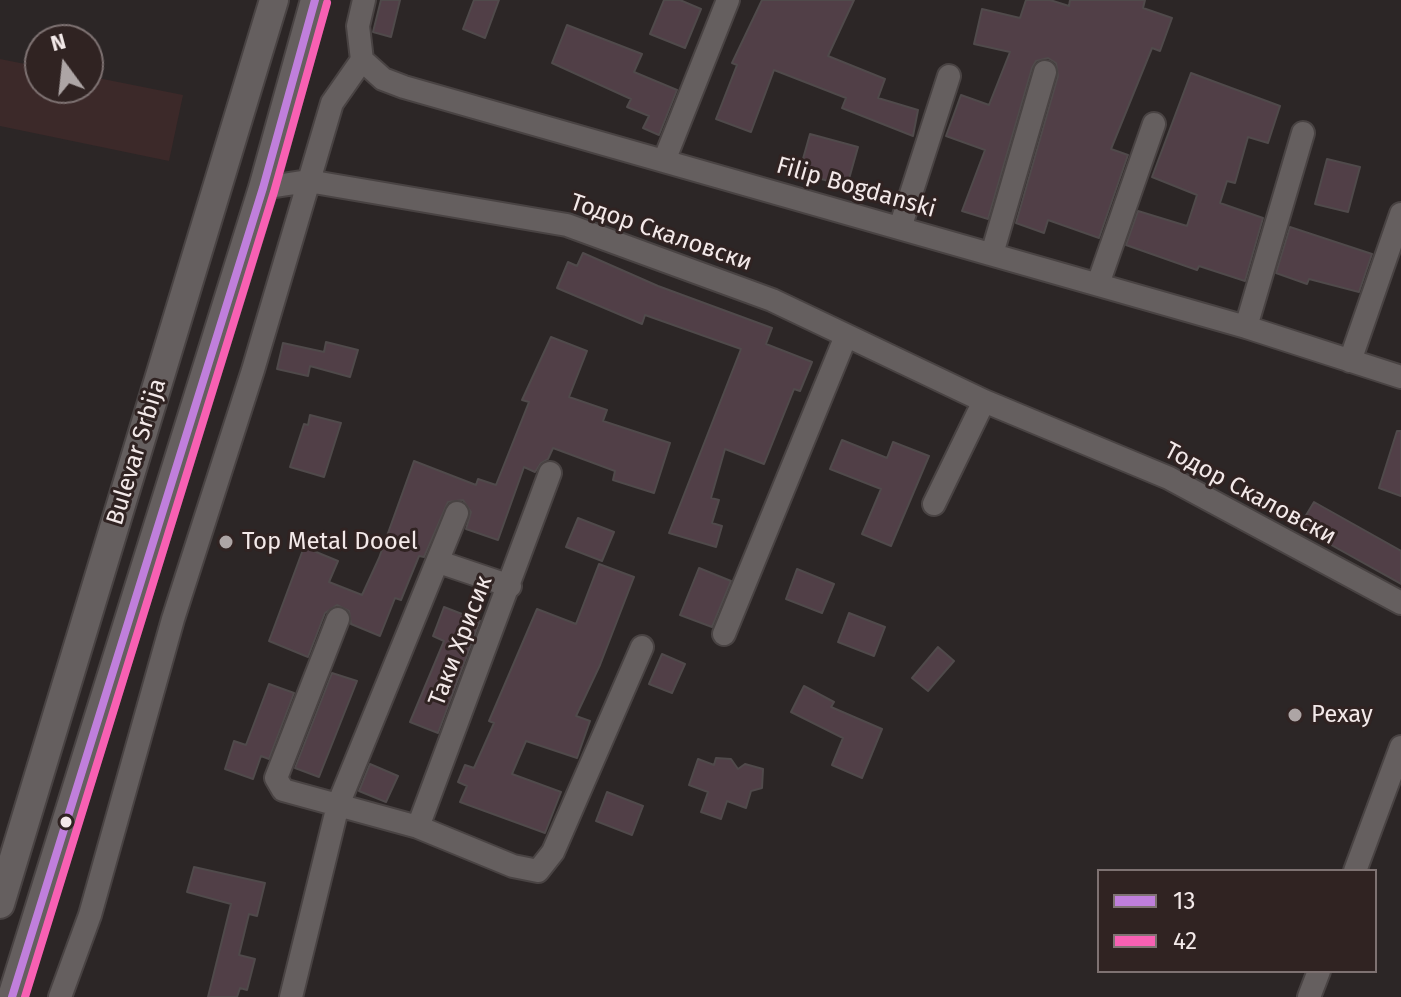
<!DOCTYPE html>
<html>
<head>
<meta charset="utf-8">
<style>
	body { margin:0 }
	#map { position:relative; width:1401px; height:997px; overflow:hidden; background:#2c2626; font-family:"Fira Sans",sans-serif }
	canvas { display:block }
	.legend { position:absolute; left:1097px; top:869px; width:280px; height:104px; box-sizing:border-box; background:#302322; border:2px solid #7e7272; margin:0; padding:10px 14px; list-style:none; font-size:24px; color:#f3e9e9 }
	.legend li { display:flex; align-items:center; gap:16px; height:40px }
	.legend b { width:40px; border:2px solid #7e7272 }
	.north { position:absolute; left:24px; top:24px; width:80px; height:80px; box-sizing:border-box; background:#302322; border:2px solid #7e7272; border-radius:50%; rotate:345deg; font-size:22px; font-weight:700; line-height:32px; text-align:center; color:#f3e9e9 }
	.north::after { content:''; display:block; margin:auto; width:28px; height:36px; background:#ada5a5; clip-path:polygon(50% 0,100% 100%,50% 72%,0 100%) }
</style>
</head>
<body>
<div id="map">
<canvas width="1401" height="997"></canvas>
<ul class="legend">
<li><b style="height:10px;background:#c07fdc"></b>13</li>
<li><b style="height:10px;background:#f860b3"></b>42</li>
</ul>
<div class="north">N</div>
</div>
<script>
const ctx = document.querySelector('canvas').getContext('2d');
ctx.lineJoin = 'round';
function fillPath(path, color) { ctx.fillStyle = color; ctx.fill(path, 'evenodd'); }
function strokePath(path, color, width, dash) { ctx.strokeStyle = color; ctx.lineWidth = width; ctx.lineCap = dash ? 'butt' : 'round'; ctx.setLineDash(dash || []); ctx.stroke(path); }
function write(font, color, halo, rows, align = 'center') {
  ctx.font = font + ' "Fira Sans",sans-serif'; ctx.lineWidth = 6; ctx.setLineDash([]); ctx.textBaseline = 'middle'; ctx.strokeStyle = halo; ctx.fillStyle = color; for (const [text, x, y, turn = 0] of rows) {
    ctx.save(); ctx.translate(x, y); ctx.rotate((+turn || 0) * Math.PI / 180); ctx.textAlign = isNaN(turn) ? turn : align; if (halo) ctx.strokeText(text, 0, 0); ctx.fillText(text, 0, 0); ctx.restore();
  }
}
const built = new Path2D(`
	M 0,59 L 40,67 L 40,88 L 88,88 L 88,76 L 183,95 L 169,161 L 0,126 Z`);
const building = new Path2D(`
	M 381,0 L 400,0 L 391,37 L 373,32 Z
	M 474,0 L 499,0 L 485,38 L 463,29 Z
	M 664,0 L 680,0 L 701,9 L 685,48 L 650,34 Z
	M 762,0 L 854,0 L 828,56 L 885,79 L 878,98 L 918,110 L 913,136 L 842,108 L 846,98 L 774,70 L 751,132 L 716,119 L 737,65 L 732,63 Z
	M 1026,0 L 1050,0 L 1069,6 L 1070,0 L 1145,0 L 1143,8 L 1172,18 L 1160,51 L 1152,48 L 1111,149 L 1128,155 L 1099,238 L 1048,220 L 1044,233 L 1016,223 L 1058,76 L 1056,63 L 1048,58 L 1036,61 L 1032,68 L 988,219 L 962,211 L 985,150 L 946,136 L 961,95 L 989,105 L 1010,52 L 974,44 L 982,9 L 1020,18 Z
	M 567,25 L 642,54 L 634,72 L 677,90 L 659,135 L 643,128 L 649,116 L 627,107 L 631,99 L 552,63 Z
	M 1191,73 L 1280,106 L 1268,143 L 1248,137 L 1235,183 L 1227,181 L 1220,203 L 1263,218 L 1245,281 L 1199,266 L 1197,270 L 1126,245 L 1138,211 L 1187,226 L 1197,195 L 1152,177 Z
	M 810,134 L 858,147 L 847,186 L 799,173 Z
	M 1327,159 L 1360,167 L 1348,212 L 1315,204 Z
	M 1290,227 L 1372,254 L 1359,292 L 1309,279 L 1307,284 L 1276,273 Z
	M 583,253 L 658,286 L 772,328 L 766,344 L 812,362 L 800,391 L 794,389 L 764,464 L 725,449 L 711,498 L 719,500 L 712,523 L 722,526 L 716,547 L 669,533 L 741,349 L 645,315 L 642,324 L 557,288 L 568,262 L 577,266 Z
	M 551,337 L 587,351 L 569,397 L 607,410 L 603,421 L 670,443 L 654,493 L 613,480 L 615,471 L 553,448 L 548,459 L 541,463 L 535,472 L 524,467 L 498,540 L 466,529 L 471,512 L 463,500 L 448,502 L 424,557 L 419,556 L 401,600 L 395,598 L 380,636 L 351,624 L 349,611 L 337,605 L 325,613 L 308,657 L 269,641 L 304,547 L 338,561 L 329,582 L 362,595 L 379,558 L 414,461 L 476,485 L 478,479 L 496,485 L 529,402 L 522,400 Z
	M 326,342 L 358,350 L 350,377 L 310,366 L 308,376 L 277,369 L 283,343 L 324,352 Z
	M 310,415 L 341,423 L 324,477 L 290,467 L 304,424 L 308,425 Z
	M 1397,431 L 1401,431 L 1401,496 L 1379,488 Z
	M 842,440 L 887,458 L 893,442 L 929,456 L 891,546 L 862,534 L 881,489 L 830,469 Z
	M 1314,502 L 1401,551 L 1401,584 L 1299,527 Z
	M 578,518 L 614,532 L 602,561 L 566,547 Z
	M 599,564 L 634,577 L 600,665 L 576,716 L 590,721 L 577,758 L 526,741 L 512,774 L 561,792 L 545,833 L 460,802 L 467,786 L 458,782 L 465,765 L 474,768 L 494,723 L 489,721 L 537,609 L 576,624 Z
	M 699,568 L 731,581 L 712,627 L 680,615 Z
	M 797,569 L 834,584 L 822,613 L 786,599 Z
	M 444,607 L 480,621 L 438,733 L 410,722 L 444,641 L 433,636 Z
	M 849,613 L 885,627 L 874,656 L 838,642 Z
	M 938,647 L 954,661 L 928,691 L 912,678 Z
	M 662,654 L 685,664 L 672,693 L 649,684 Z
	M 332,673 L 357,681 L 319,777 L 295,768 Z
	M 269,684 L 294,693 L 269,759 L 261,756 L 253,779 L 225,769 L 234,741 L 246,745 Z
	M 804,686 L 834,702 L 831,707 L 882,729 L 862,778 L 832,765 L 843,738 L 791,712 Z
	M 716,758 L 731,759 L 738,769 L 745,764 L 763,769 L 762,788 L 751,791 L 746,808 L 727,801 L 721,819 L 701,812 L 708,792 L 689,785 L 698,759 L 714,765 Z
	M 370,764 L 398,776 L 386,802 L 359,791 Z
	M 607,792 L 643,806 L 632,835 L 596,821 Z
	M 194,867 L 265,883 L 257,916 L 249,914 L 239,955 L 255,959 L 247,990 L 240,988 L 237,997 L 208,997 L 231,904 L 187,892 Z`);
const minor = new Path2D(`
	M 364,0 L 358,26 L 362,60 L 383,79 L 404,87 L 1246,327 L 1401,377
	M 664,161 L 728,0
	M 263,188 L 308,181 L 567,225 L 772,300 L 984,401 L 1169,478 L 1401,603
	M 900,228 L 949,76
	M 992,254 L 1045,72
	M 1098,284 L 1154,124
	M 1246,327 L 1303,133
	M 1350,361 L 1401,214
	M 934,504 L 984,401
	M 439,562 L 510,586
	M 338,619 L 276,778 L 283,790 L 418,827 L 513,866 L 538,871 L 553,852 L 642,647
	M 724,634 L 846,336
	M 418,827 L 550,473
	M 1355,871 L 1401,747
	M 60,997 L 90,915 L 173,619 L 253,370 L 332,103 L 362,60
	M 291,997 L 338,805 L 457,513
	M 1309,997 L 1319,971`);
const tertiary = new Path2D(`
	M 0,904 L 274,0
	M 12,997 L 263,188 L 315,0`);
const bus1 = new Path2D(`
	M 12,997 L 263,188 L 315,0`);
const bus2 = new Path2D(`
	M 25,997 L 274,192 L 327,3`);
const markers = [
	[226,542,8,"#ada5a5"],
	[1295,715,8,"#ada5a5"],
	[66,822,7,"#f3e9e9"]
];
const streetNames = [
	["Filip Bogdanski",856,188,16],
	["Тодор Скаловски",661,233,19],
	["Bulevar Srbija",137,452,-73],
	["Тодор Скаловски",1250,494,28],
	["Таки Хрисик",461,641,-69]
];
const poiNames = [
	["Top Metal Dooel",242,542],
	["Рехау",1311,715]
];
fillPath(built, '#3c2929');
fillPath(building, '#513f47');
strokePath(building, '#504a4b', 2);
strokePath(minor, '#494343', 26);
strokePath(tertiary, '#494343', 32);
strokePath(minor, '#655f5f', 22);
strokePath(tertiary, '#655f5f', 28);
strokePath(bus1, '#c07fdc', 8);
strokePath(bus2, '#f860b3', 8);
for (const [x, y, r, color] of markers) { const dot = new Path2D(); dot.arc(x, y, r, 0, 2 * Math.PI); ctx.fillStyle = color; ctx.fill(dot); strokePath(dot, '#302322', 3); }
write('24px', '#f3e9e9', '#302322', streetNames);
write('24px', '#f3e9e9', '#302322', poiNames, 'left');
</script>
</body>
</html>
